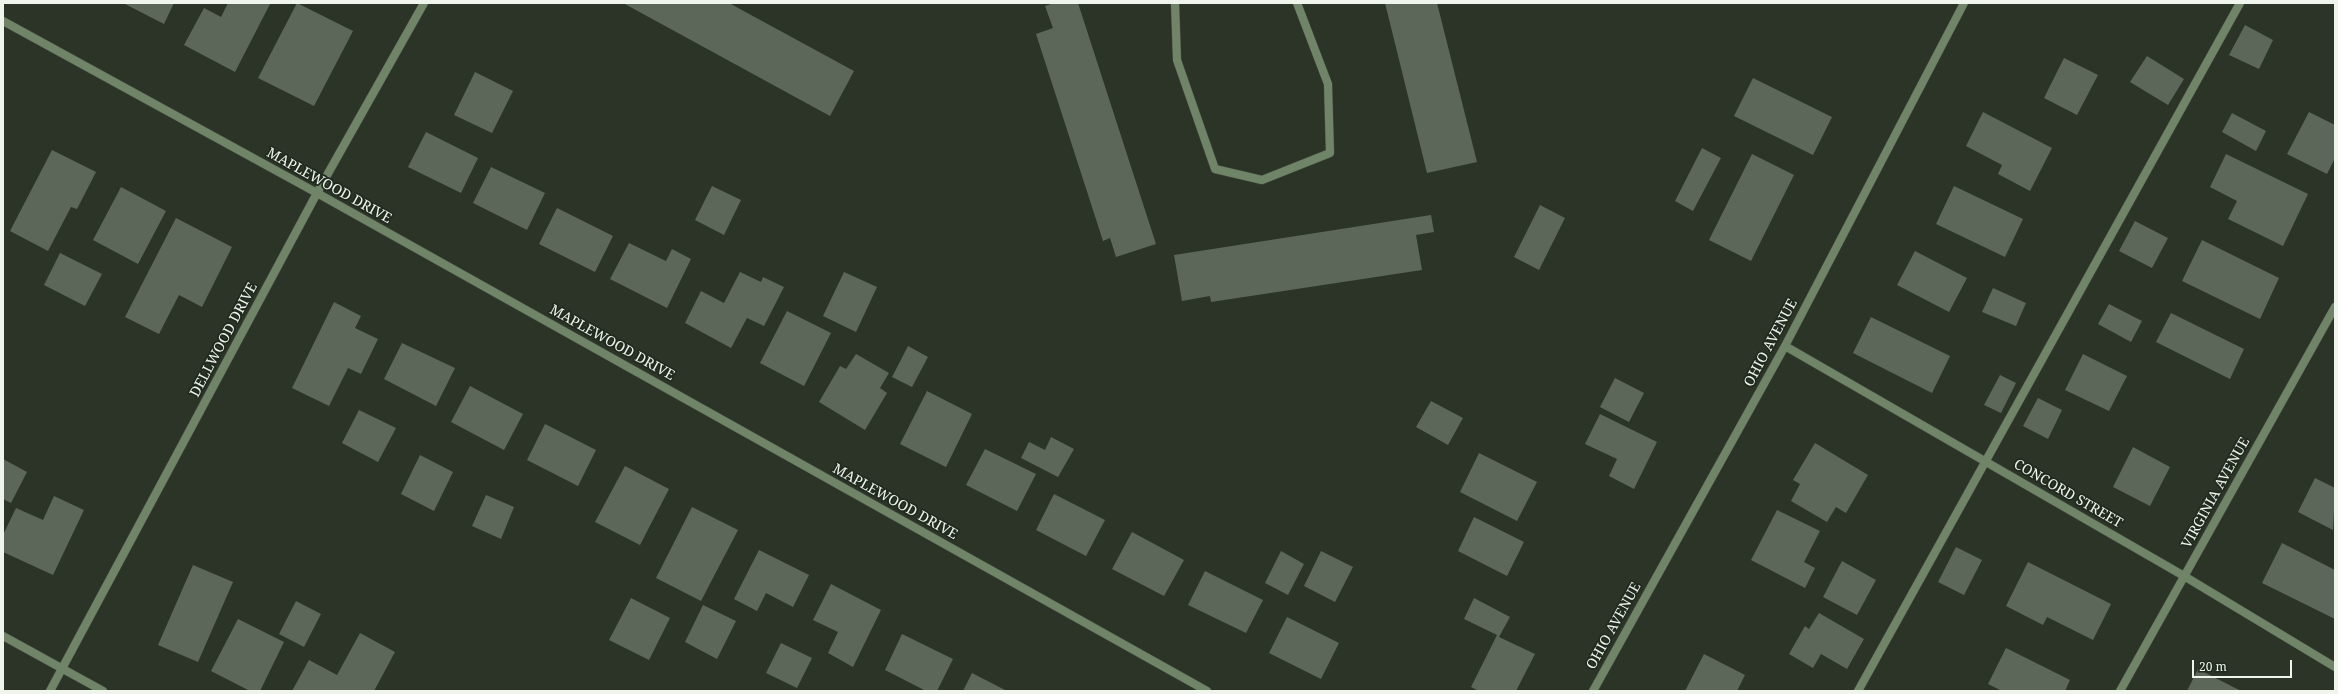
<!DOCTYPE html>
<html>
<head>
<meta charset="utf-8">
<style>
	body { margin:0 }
	#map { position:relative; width:2338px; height:694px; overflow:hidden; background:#2b3427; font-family:"Noto Serif",serif }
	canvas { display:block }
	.frame { position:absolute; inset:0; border:4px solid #eff5ed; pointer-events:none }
	.scale { position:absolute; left:2192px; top:660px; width:100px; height:18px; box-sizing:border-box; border:2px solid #eff5ed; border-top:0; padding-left:5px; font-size:12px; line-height:14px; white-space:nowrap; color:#eff5ed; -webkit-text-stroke:3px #212a1e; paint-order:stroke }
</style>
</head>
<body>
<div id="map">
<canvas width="2338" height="694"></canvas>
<div class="frame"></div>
<div class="scale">20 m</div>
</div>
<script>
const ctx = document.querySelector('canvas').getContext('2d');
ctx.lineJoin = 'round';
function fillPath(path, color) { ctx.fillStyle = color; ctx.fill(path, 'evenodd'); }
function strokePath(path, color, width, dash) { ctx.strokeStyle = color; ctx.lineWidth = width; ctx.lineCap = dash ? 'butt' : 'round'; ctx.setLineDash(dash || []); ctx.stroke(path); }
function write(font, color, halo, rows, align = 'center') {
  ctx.font = font + ' "Noto Serif",serif'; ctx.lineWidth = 3.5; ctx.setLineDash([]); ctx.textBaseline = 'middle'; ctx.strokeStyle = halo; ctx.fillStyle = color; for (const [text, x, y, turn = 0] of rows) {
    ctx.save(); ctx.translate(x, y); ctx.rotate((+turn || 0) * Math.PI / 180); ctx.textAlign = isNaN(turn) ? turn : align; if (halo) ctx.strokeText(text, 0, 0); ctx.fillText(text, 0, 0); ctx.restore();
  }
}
const building = new Path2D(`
	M 123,3 L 174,3 L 164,24 Z
	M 228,3 L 270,4 L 235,72 L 184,45 L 204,8 L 221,17 Z
	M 297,3 L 353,31 L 314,106 L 258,78 Z
	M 623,3 L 729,3 L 854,71 L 830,116 Z
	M 1054,3 L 1078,3 L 1156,244 L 1116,257 L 1110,238 L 1103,241 L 1036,34 L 1053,28 L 1045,6 Z
	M 1385,3 L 1437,3 L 1477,162 L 1427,173 Z
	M 2245,25 L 2273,40 L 2259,69 L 2229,55 Z
	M 2147,56 L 2184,79 L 2168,105 L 2130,82 Z
	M 2064,58 L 2098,75 L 2077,115 L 2044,98 Z
	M 475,72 L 513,91 L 492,133 L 454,115 Z
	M 1753,78 L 1832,117 L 1813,155 L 1734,116 Z
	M 1983,112 L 2052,148 L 2030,191 L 1998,174 L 2002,165 L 1966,146 Z
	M 2309,112 L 2335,125 L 2335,158 L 2327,174 L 2287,154 Z
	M 2232,113 L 2266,131 L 2256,151 L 2222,132 Z
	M 426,132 L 478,158 L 461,193 L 408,167 Z
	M 1702,148 L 1721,158 L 1693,211 L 1675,201 Z
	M 52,150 L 96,172 L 77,209 L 71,207 L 48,251 L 10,231 Z
	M 1752,154 L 1794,175 L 1751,261 L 1709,240 Z
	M 2226,154 L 2308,194 L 2283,246 L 2228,219 L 2237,201 L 2210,187 Z
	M 491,167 L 545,193 L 527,230 L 473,203 Z
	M 712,186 L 741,200 L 724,235 L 695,220 Z
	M 1954,186 L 2023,219 L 2005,257 L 1936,224 Z
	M 121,187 L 166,211 L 138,264 L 93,240 Z
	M 1540,205 L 1565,218 L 1539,270 L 1514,257 Z
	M 557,208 L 613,236 L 595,272 L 539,244 Z
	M 1431,215 L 1434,232 L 1416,235 L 1422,270 L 1211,302 L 1210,296 L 1182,301 L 1174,255 Z
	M 176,218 L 232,247 L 202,307 L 179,295 L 159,334 L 125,317 Z
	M 2135,221 L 2168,238 L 2152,268 L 2119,251 Z
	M 2202,240 L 2279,278 L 2260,319 L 2182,281 Z
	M 629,243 L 666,261 L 672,249 L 691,259 L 667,308 L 610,279 Z
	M 1915,251 L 1967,278 L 1949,312 L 1897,285 Z
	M 60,253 L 102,274 L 85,306 L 44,285 Z
	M 740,272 L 761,282 L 763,277 L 784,287 L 764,326 L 747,318 L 731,348 L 685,323 L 701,291 L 724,303 Z
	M 844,272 L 877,287 L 856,332 L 823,316 Z
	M 1993,288 L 2026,303 L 2016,326 L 1982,312 Z
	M 334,302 L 361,316 L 355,328 L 378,339 L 361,374 L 348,368 L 329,406 L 292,388 Z
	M 2109,304 L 2142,321 L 2131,342 L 2098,324 Z
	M 787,311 L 831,333 L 804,386 L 760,363 Z
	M 2171,313 L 2244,349 L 2230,379 L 2156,342 Z
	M 1871,317 L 1950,356 L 1932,393 L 1853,353 Z
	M 402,343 L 455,368 L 436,406 L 384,379 Z
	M 908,346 L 928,357 L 912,387 L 892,377 Z
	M 856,354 L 889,373 L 880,388 L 887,393 L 865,430 L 819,402 L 840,366 L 846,369 Z
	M 2083,354 L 2127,376 L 2109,411 L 2065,390 Z
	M 2000,375 L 2016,383 L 2001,413 L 1984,405 Z
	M 1615,378 L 1644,393 L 1629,422 L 1600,407 Z
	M 470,386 L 523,414 L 504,450 L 451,422 Z
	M 927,391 L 972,414 L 946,467 L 900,444 Z
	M 2038,398 L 2062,410 L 2048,439 L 2023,426 Z
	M 1431,401 L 1463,418 L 1448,445 L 1416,427 Z
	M 359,410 L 396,428 L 378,462 L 342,443 Z
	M 1600,414 L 1657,442 L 1634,489 L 1609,476 L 1617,459 L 1585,444 Z
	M 545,424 L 596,450 L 578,486 L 527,460 Z
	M 1051,437 L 1074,449 L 1058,477 L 1021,458 L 1029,442 L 1045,450 Z
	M 1815,443 L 1868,475 L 1846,513 L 1836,507 L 1827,522 L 1791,501 L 1800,484 L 1793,480 Z
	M 2133,447 L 2170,467 L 2150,506 L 2113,487 Z
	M 985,449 L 1036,474 L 1017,511 L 966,485 Z
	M 1479,453 L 1537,482 L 1517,521 L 1460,492 Z
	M 420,455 L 453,472 L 434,511 L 401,494 Z
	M 3,459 L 27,472 L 11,503 L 3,499 Z
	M 625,466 L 669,489 L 640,545 L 595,522 Z
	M 2315,478 L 2335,488 L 2333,530 L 2298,512 Z
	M 1054,494 L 1105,520 L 1086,556 L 1036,530 Z
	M 486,495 L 514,507 L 501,539 L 472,526 Z
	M 54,496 L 84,510 L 53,575 L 3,552 L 3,535 L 16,508 L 43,520 Z
	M 692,507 L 738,530 L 701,601 L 656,578 Z
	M 1777,510 L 1820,531 L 1804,562 L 1815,568 L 1805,588 L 1751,560 Z
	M 1474,517 L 1524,542 L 1507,576 L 1458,551 Z
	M 1132,532 L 1184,560 L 1164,596 L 1112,569 Z
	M 2282,543 L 2335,570 L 2335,619 L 2262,583 Z
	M 1956,547 L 1982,560 L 1964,595 L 1938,582 Z
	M 759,550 L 809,575 L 793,607 L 766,593 L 757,611 L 734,599 Z
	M 1281,551 L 1304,564 L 1288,595 L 1265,583 Z
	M 1321,551 L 1353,567 L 1335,602 L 1304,586 Z
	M 1842,561 L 1876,580 L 1857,615 L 1823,597 Z
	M 2028,562 L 2111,604 L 2093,640 L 2047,617 L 2043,625 L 2006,606 Z
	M 193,565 L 233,582 L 198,662 L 158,645 Z
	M 1205,571 L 1263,600 L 1246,633 L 1188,605 Z
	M 831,584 L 881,610 L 853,667 L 828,653 L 838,632 L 813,620 Z
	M 631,598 L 670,618 L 649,660 L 609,640 Z
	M 1474,598 L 1510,617 L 1499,637 L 1535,654 L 1516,691 L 1479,691 L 1471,687 L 1497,635 L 1464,619 Z
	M 296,601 L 321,614 L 304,647 L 279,634 Z
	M 703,605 L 736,621 L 717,659 L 685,642 Z
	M 1819,613 L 1864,639 L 1847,669 L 1821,654 L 1813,668 L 1789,654 L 1805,626 L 1809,629 Z
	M 1287,617 L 1339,643 L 1321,679 L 1269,653 Z
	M 238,619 L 284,642 L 260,691 L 250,691 L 211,671 Z
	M 360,633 L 395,652 L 374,691 L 292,691 L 309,660 L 337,675 Z
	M 902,634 L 953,659 L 937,691 L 926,691 L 885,670 Z
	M 781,643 L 812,658 L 797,688 L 766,673 Z
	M 2006,648 L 2070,680 L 2065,691 L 2002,691 L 1988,684 Z
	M 1704,654 L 1745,675 L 1737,691 L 1685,691 Z
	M 2198,669 L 2241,691 L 2187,691 Z
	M 972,673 L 1007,691 L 963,691 Z`);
const service = new Path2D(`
	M 1175,3 L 1177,60 L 1215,169 L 1262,180 L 1330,153 L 1328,84 L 1297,3
	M 1858,691 L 2240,3`);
const minor = new Path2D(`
	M 3,21 L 317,193 L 1207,691
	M 1785,346 L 2184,576 L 2335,667
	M 3,636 L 103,691
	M 50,691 L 317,193 L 424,3
	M 1593,691 L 1785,346 L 1964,3
	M 2120,691 L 2335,307`);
const streetNames = [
	["MAPLEWOOD DRIVE",329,186,29],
	["DELLWOOD DRIVE",224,340,-62],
	["MAPLEWOOD DRIVE",612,343,29],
	["OHIO AVENUE",1771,343,-62],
	["VIRGINIA AVENUE",2216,493,-61],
	["CONCORD STREET",2068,494,30],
	["MAPLEWOOD DRIVE",895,502,29],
	["OHIO AVENUE",1614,626,-61]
];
fillPath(building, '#5d6759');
strokePath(service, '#464f43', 9);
strokePath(minor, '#464f43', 9);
strokePath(service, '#708568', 8);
strokePath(minor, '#708568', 8);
write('14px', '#eff5ed', '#212a1e', streetNames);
</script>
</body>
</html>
